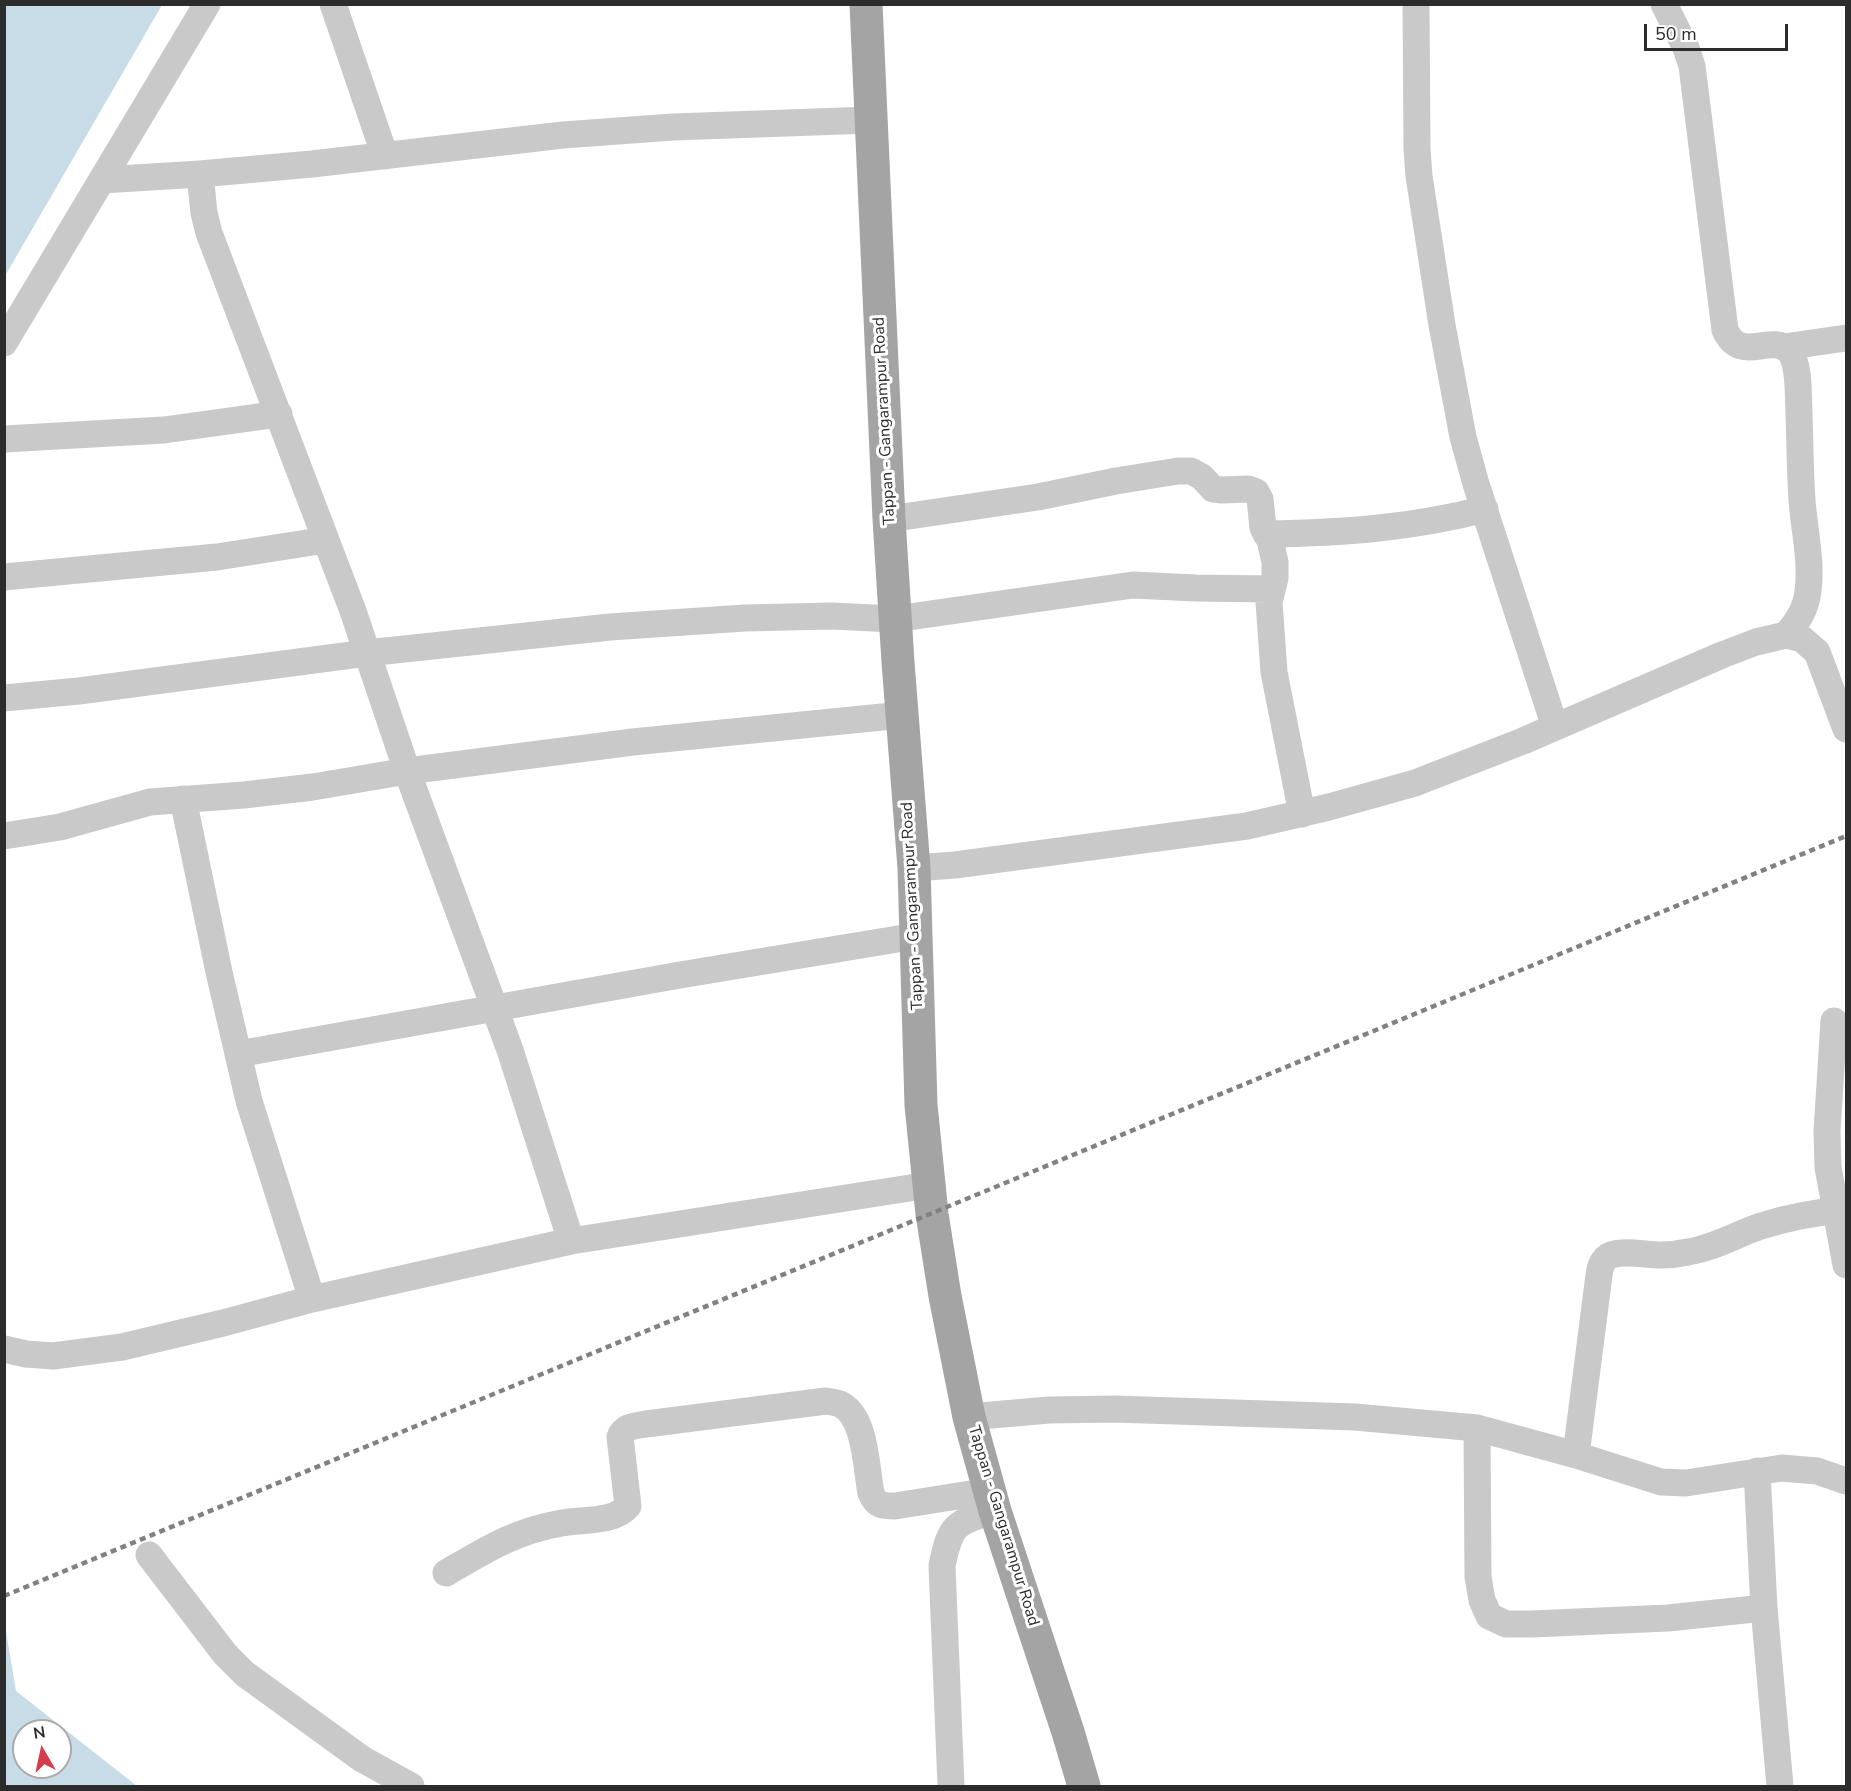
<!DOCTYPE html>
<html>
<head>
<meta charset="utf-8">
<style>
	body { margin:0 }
	#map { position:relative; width:1851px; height:1791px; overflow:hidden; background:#fff; font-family:"Nunito Sans",sans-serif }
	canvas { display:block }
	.frame { position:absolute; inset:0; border:6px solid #2c2c2c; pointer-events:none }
	.north { position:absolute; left:12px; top:1719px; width:60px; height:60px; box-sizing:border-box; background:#fff; border:2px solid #ababab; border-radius:50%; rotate:351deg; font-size:16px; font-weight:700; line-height:24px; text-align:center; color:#2c2c2c }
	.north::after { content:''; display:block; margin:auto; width:21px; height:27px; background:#d53c4d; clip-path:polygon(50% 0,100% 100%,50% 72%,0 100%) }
	.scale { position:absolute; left:1644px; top:24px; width:144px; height:27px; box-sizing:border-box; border:3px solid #2c2c2c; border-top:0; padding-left:8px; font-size:18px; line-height:21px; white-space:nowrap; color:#2c2c2c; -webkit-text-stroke:4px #fff; paint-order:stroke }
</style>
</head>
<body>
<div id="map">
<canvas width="1851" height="1791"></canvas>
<div class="frame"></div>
<div class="north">N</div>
<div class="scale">50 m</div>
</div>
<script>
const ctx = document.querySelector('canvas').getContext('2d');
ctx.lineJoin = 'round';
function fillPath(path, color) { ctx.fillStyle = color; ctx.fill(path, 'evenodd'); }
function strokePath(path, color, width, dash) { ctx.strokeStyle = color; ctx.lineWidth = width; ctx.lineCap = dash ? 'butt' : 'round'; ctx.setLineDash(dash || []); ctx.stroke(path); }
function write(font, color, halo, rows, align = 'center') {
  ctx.font = font + ' "Nunito Sans",sans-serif'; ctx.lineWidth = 6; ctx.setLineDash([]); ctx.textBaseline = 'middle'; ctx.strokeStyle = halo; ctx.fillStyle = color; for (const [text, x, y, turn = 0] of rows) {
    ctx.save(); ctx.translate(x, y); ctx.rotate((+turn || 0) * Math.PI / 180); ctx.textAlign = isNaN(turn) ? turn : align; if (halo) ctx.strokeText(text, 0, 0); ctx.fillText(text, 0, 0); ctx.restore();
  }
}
const water = new Path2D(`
	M 5,4 L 162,5 L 5,276 L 4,5 Z
	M 5,1625 L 16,1691 L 137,1786 L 5,1786 ZM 24,1731 L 60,1731 L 60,1767 L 24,1767 Z`);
const minor = new Path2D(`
	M 333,4 L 385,156
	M 1416,4 L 1417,149 L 1419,176 L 1442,325 L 1463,437 L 1476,484 L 1555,727
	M 1664,4 L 1686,48 L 1692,66 L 1725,330 C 1741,365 1771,332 1789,351 C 1800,363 1798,397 1799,413 C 1800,442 1800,471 1802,500 C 1804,529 1812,561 1808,591 C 1806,609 1798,621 1786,635
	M 200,174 L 204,213 L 209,233 L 353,611 L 407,771 L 510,1050 L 571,1241
	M 102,180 L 200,174 L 312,164 L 563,135 L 673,127 L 871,120
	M 4,343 L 207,4
	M 1784,347 L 1846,338
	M 4,439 L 164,430 L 279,414
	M 889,519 L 1038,497 L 1116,481 L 1178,471 L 1191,471 L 1202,477 L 1213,489 L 1222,490 L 1248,489 L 1256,492 L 1260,499 L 1263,528 L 1270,540 L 1275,562 L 1275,578 L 1269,602 L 1274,672 L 1302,814
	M 1266,534 C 1341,533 1413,528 1485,509
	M 4,577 L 217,557 L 326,540
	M 4,698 L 79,691 L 367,653 L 610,627 L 745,618 L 831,616 L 895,619 L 1133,585 L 1196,588 L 1272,589
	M 183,799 L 219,972 L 249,1101 L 312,1299
	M 4,836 L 60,827 L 150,802 L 244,795 L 313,787 L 407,771 L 633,742 L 902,715
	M 914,868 L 955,865 L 1247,826 L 1329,807 L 1415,783 L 1523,741 L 1722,655 L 1756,642 L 1786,635 L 1802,639 L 1817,652 L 1846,729
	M 1834,1021 L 1827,1131 L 1828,1167 L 1846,1265
	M 238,1054 L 680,975 L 916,936
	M 4,1349 L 26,1354 L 53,1356 L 122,1347 L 223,1323 L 312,1299 L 571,1241 L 929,1185
	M 969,1417 L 1049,1410 L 1115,1409 L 1355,1417 L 1477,1428 L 1576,1455 L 1661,1482 L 1686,1483 L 1782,1468 L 1817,1471 L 1846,1481
	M 1477,1428 L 1478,1577 L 1482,1600 L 1489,1616 L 1506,1624 L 1532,1624 L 1668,1618 L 1764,1608
	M 1576,1455 L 1598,1283 C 1599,1273 1600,1259 1611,1255 C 1625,1250 1646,1255 1661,1255 C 1670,1255 1679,1254 1688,1252 C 1714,1248 1737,1234 1761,1226 C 1789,1217 1818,1212 1846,1210
	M 1757,1471 L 1764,1608 L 1780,1786
	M 149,1555 L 225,1654 L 245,1674 L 362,1759 L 411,1786
	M 446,1573 C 487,1549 515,1531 562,1523 C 582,1519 614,1523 628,1506 L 620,1437 C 624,1426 635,1426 646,1424 L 826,1401 C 830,1402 836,1402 840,1404 C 866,1416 866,1468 871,1493 C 876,1506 883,1506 895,1506 L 989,1491
	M 951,1786 L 942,1566 C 950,1525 955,1522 995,1511`);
const major = new Path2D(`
	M 866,4 L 889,519 L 898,662 L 914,868 L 921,1105 L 932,1214 L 945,1296 L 969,1417 L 995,1511 L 1068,1732 L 1084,1786`);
const rail = new Path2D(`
	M 4,1596 L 1846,836`);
const streetNames = [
	["Tappan - Gangarampur Road",885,421,-93],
	["Tappan - Gangarampur Road",913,906,-93],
	["Tappan - Gangarampur Road",1003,1526,73]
];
fillPath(water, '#c8dce7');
strokePath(minor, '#c9c9c9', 27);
strokePath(major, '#a4a4a4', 33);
strokePath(rail, '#818181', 4.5, [6, 4.5]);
write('16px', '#2c2c2c', '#fff', streetNames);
</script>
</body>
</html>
